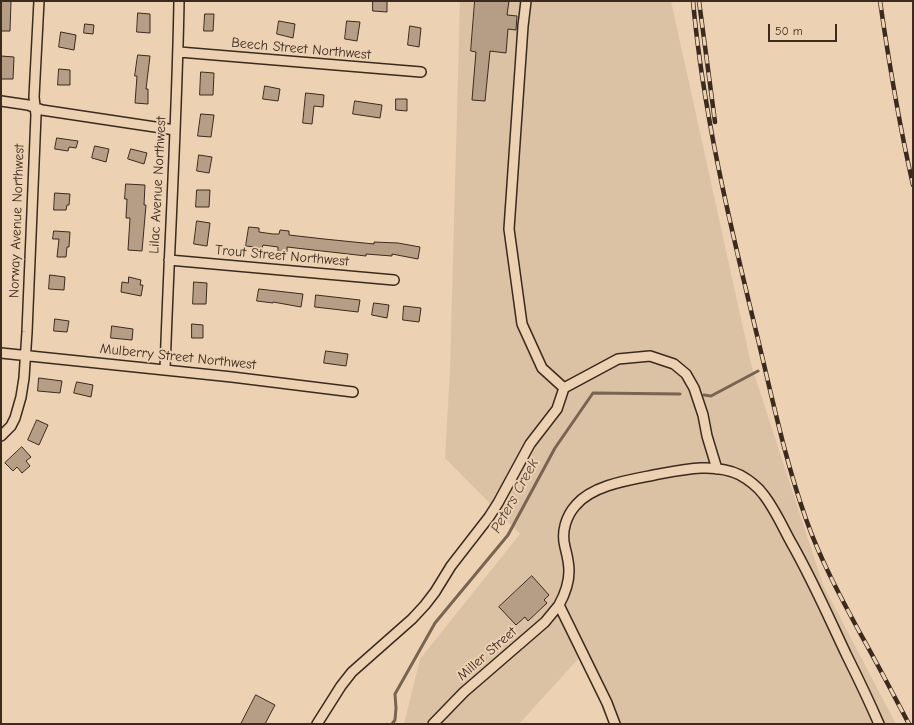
<!DOCTYPE html>
<html>
<head>
<meta charset="utf-8">
<style>
	body { margin:0 }
	#map { position:relative; width:914px; height:725px; overflow:hidden; background:#ecd1b3; font-family:"Comic Neue",sans-serif }
	canvas { display:block }
	.frame { position:absolute; inset:0; border:2px solid #3b2a1e; pointer-events:none }
	.scale { position:absolute; left:768px; top:24px; width:69px; height:18px; box-sizing:border-box; border:2px solid #3b2a1e; border-top:0; padding-left:5px; font-size:12px; line-height:14px; white-space:nowrap; color:#3b2a1e; -webkit-text-stroke:3px #ecd1b3; paint-order:stroke }
</style>
</head>
<body>
<div id="map">
<canvas width="914" height="725"></canvas>
<div class="frame"></div>
<div class="scale">50 m</div>
</div>
<script>
const ctx = document.querySelector('canvas').getContext('2d');
ctx.lineJoin = 'round';
function fillPath(path, color) { ctx.fillStyle = color; ctx.fill(path, 'evenodd'); }
function strokePath(path, color, width, dash) { ctx.strokeStyle = color; ctx.lineWidth = width; ctx.lineCap = dash ? 'butt' : 'round'; ctx.setLineDash(dash || []); ctx.stroke(path); }
function write(font, color, halo, rows, align = 'center') {
  ctx.font = font + ' "Comic Neue",sans-serif'; ctx.lineWidth = 4; ctx.setLineDash([]); ctx.textBaseline = 'middle'; ctx.strokeStyle = halo; ctx.fillStyle = color; for (const [text, x, y, turn = 0] of rows) {
    ctx.save(); ctx.translate(x, y); ctx.rotate((+turn || 0) * Math.PI / 180); ctx.textAlign = isNaN(turn) ? turn : align; if (halo) ctx.strokeText(text, 0, 0); ctx.fillText(text, 0, 0); ctx.restore();
  }
}
const built = new Path2D(`
	M 460,1 L 671,1 L 751,364 L 823,585 L 896,724 L 613,724 L 579,658 L 519,724 L 404,724 L 420,659 L 520,534 L 445,458 L 450,370 Z`);
const stream = new Path2D(`
	M 704,395 L 711,396 L 758,371
	M 392,724 L 395,720 L 396,708 L 395,694 L 435,623 L 508,535 L 555,448 L 593,393 L 680,394`);
const building = new Path2D(`
	M 1,1 L 11,1 L 10,31 L 1,31 Z
	M 373,1 L 387,1 L 387,12 L 373,11 Z
	M 475,1 L 509,1 L 507,15 L 517,16 L 516,30 L 508,29 L 506,53 L 490,51 L 485,101 L 472,100 L 476,52 L 471,51 Z
	M 138,13 L 150,14 L 150,33 L 137,32 Z
	M 205,14 L 214,14 L 213,31 L 204,31 Z
	M 279,21 L 295,24 L 293,38 L 277,34 Z
	M 347,21 L 360,22 L 357,41 L 345,39 Z
	M 85,24 L 94,25 L 93,34 L 84,33 Z
	M 410,26 L 421,28 L 419,47 L 408,45 Z
	M 61,32 L 76,35 L 74,50 L 59,47 Z
	M 138,55 L 150,56 L 146,89 L 148,89 L 148,104 L 135,103 L 137,76 L 135,76 Z
	M 1,56 L 14,57 L 13,79 L 1,79 Z
	M 59,69 L 70,70 L 70,85 L 58,85 Z
	M 201,72 L 214,73 L 213,95 L 200,95 Z
	M 265,86 L 280,89 L 278,101 L 263,99 Z
	M 306,93 L 324,95 L 323,107 L 314,106 L 312,124 L 303,123 Z
	M 396,99 L 407,99 L 407,111 L 396,110 Z
	M 355,101 L 382,105 L 380,118 L 353,114 Z
	M 201,114 L 214,115 L 211,137 L 198,136 Z
	M 57,138 L 78,141 L 76,148 L 69,147 L 68,151 L 55,149 Z
	M 95,146 L 109,149 L 106,162 L 92,158 Z
	M 131,149 L 147,153 L 144,164 L 128,159 Z
	M 199,155 L 212,157 L 209,173 L 197,171 Z
	M 126,184 L 145,185 L 144,205 L 146,205 L 142,251 L 128,250 L 130,218 L 126,218 L 127,199 L 125,199 Z
	M 197,190 L 210,190 L 209,207 L 196,207 Z
	M 55,193 L 70,194 L 69,205 L 67,205 L 66,210 L 54,210 Z
	M 197,221 L 210,223 L 207,246 L 194,244 Z
	M 249,227 L 259,228 L 259,232 L 273,234 L 279,234 L 280,230 L 289,231 L 289,235 L 324,239 L 374,244 L 374,242 L 398,243 L 420,247 L 418,259 L 392,254 L 392,256 L 366,254 L 366,256 L 287,247 L 287,252 L 278,251 L 278,247 L 263,245 L 262,248 L 246,246 Z
	M 54,231 L 70,232 L 69,247 L 67,247 L 66,257 L 57,257 L 59,239 L 53,239 Z
	M 50,275 L 65,277 L 64,290 L 49,289 Z
	M 129,277 L 141,280 L 140,285 L 143,285 L 141,296 L 121,292 L 122,282 L 128,283 Z
	M 194,282 L 207,283 L 206,304 L 193,304 Z
	M 259,289 L 303,294 L 301,307 L 273,302 L 273,303 L 257,301 Z
	M 316,295 L 360,300 L 358,312 L 315,307 Z
	M 374,303 L 389,305 L 387,318 L 372,315 Z
	M 404,306 L 421,308 L 419,322 L 403,320 Z
	M 55,319 L 69,321 L 67,332 L 54,331 Z
	M 192,324 L 203,325 L 203,338 L 192,338 Z
	M 112,326 L 133,329 L 132,340 L 111,338 Z
	M 326,351 L 348,354 L 346,366 L 324,363 Z
	M 39,378 L 62,381 L 60,393 L 38,391 Z
	M 77,382 L 93,385 L 91,397 L 74,393 Z
	M 37,420 L 48,425 L 39,445 L 28,440 Z
	M 22,447 L 31,457 L 26,461 L 30,466 L 22,473 L 17,467 L 13,471 L 5,463 Z
	M 532,576 L 549,595 L 544,600 L 547,603 L 528,621 L 525,617 L 516,625 L 499,607 Z
	M 256,695 L 275,705 L 265,724 L 241,724 Z`);
const minor = new Path2D(`
	M 526,1 L 523,26 L 509,229 L 522,324 L 542,368 L 564,388 L 618,359 L 650,356 L 674,364 L 686,374 L 694,388 L 703,415 L 707,436 L 717,469
	M 179,52 L 421,72
	M 1,101 L 28,105 L 42,110 L 175,130
	M 169,260 L 394,280
	M 1,353 L 232,377 L 353,392
	M 165,370 C 169,247 177,124 179,1
	M 1,436 L 11,426 L 15,418 L 21,397 L 24,378 L 27,332 L 36,115 L 34,97 L 39,1
	M 317,724 L 341,686 L 352,672 L 412,619 L 425,605 L 435,592 L 451,566 L 489,517 L 498,503 L 530,444 L 557,409 L 564,388
	M 433,724 L 464,692 L 545,622 L 559,605
	M 615,724 L 607,703 L 559,605 C 565,594 569,583 569,571 C 569,562 567,555 565,547 C 561,532 566,516 576,505 C 593,485 629,480 654,475 C 681,470 714,462 740,475 C 749,480 757,486 763,494 C 775,509 783,528 792,544 C 813,581 829,618 847,656 C 858,678 869,701 879,724`);
const rail = new Path2D(`
	M 693,1 C 703,112 729,220 755,327 C 771,392 784,457 806,519 C 820,559 840,596 860,633 C 877,663 893,694 909,724
	M 699,1 L 715,122
	M 880,1 C 889,63 899,124 913,185`);
const streetNames = [
	["Beech Street Northwest",301,49,5],
	["Lilac Avenue Northwest",158,185,-87],
	["Norway Avenue Northwest",17,221,-88],
	["Trout Street Northwest",282,256,5],
	["Mulberry Street Northwest",178,357,6],
	["Miller Street",487,654,-41]
];
const waterNames = [
	["Peters Creek",515,496,-61]
];
fillPath(built, '#dcc2a5');
strokePath(stream, '#796452', 3);
fillPath(building, '#b59e85');
strokePath(building, '#3b2a1e', 1);
strokePath(minor, '#3b2a1e', 12);
strokePath(minor, '#ecd1b3', 9);
strokePath(rail, '#3b2a1e', 4.5);
strokePath(rail, '#ecd1b3', 3, [9]);
write('14px', '#3b2a1e', '#ecd1b3', streetNames);
write('italic 15px', '#503d2f', '#ecd1b3', waterNames);
</script>
</body>
</html>
